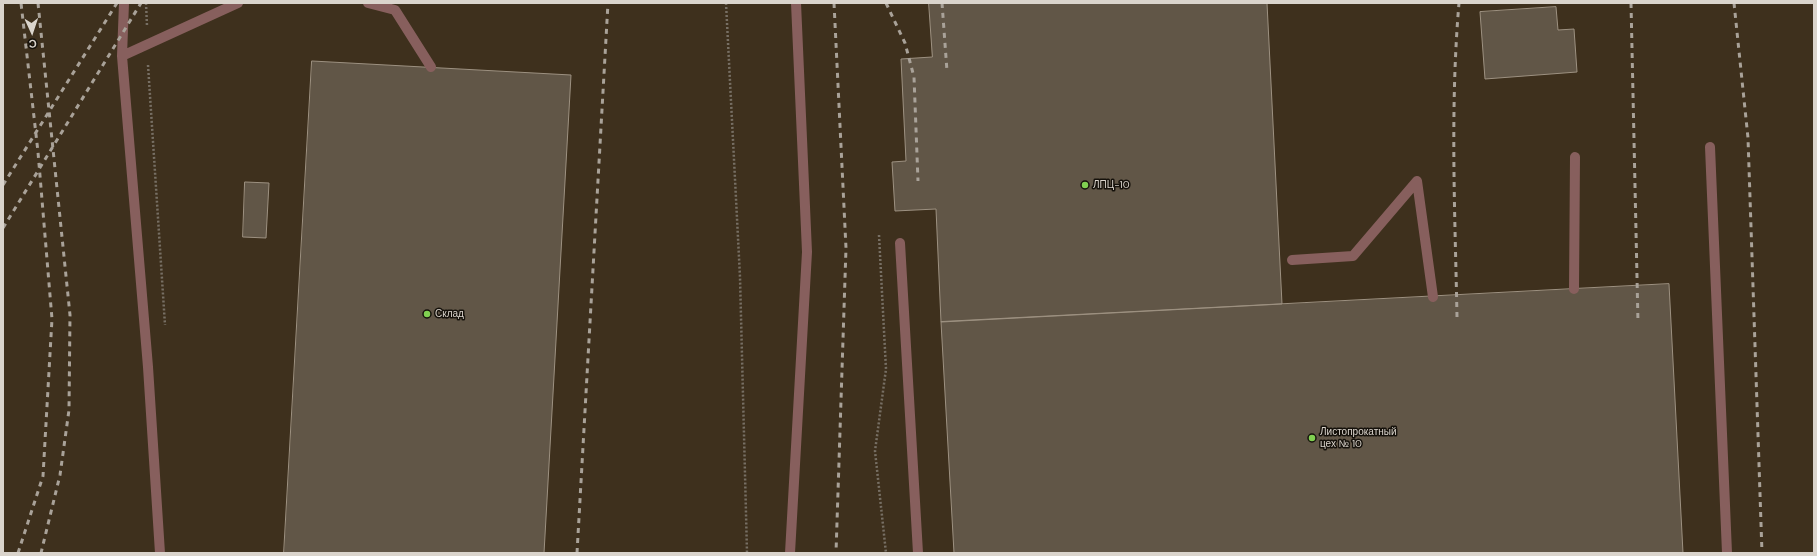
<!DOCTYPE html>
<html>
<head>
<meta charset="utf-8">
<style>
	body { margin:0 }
	#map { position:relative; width:1817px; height:556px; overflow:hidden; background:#31271a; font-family:"DM Sans",sans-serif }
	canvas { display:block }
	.frame { position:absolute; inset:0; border:4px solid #dad4cc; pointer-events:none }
	.north { position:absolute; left:12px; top:12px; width:40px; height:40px; -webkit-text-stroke:3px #15110b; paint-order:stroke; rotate:177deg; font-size:11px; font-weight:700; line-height:16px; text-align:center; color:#dad4cc }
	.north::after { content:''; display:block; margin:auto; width:14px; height:18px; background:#dad4cc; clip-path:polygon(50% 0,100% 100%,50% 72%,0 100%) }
</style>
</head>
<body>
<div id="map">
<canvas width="1817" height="556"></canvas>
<div class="frame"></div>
<div class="north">С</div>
</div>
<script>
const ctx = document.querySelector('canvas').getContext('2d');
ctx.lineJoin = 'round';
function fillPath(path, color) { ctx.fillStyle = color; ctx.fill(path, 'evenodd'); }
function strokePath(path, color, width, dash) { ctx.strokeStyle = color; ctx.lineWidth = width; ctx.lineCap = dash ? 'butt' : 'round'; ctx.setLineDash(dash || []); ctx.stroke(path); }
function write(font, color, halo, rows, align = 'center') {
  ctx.font = font + ' "DM Sans",sans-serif'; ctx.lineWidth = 3; ctx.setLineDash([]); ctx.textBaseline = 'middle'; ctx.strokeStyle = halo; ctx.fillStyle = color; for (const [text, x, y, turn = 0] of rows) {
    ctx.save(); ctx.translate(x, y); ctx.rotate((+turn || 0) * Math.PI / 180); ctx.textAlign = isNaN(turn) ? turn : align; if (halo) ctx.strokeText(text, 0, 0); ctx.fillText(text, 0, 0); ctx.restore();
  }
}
const built = new Path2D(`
	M 3,3 L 1814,3 L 1814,553 L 3,553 Z`);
const building = new Path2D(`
	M 929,3 L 1267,3 L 1282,304 L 941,322 L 936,209 L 895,211 L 892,162 L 906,161 L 901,59 L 932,57 Z
	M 1556,7 L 1558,30 L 1574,29 L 1577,72 L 1485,79 L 1480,12 Z
	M 312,61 L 571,75 L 544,553 L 284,553 Z
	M 245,182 L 269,183 L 266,238 L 243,237 Z
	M 1669,284 L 1683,553 L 954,553 L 941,322 Z`);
const path = new Path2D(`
	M 146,3 L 147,26
	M 726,3 L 740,277 L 747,553
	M 148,65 L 165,325
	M 879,235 L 886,369 L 875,451 L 886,553`);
const minor = new Path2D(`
	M 124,3 L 122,56 L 148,367 L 160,553
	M 368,3 L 395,10 L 431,67
	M 122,56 L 238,3
	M 1710,147 L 1727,553
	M 900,243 L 918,553
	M 1292,260 L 1353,256 L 1417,181 L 1433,297
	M 1574,289 L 1575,157
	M 790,553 L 807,252 L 796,3`);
const rail = new Path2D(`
	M 38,3 L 70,315 L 69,410 L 60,475 L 41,553
	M 834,3 L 846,248 L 836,553
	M 886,3 L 905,43 L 914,77 L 918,181
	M 942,3 L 947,71
	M 1631,3 L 1638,323
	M 1734,3 L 1748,138 L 1762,553
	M 3,185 L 117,3
	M 3,228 L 141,3
	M 1457,317 C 1455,212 1450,108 1459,3
	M 18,553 L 43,476 L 52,319 L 38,152 L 21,3
	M 577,553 L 608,3`);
const markers = [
	[1085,185,4,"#80d051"],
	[427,314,4,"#80d051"],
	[1312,438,4,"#80d051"]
];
const poiNames = [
	["ЛПЦ-10",1093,185],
	["Склад",435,314],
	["Листопрокатный",1320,432],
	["цех № 10",1320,444]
];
fillPath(built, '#3e301d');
fillPath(building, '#615647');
strokePath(building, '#9d9181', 1);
strokePath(path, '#776f64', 2.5, [2, 2]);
strokePath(minor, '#875f5d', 10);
strokePath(rail, '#a9a299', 3, [5, 5]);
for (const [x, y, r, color] of markers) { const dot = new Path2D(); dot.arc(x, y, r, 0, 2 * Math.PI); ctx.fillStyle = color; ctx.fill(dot); strokePath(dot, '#15110b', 1.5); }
write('10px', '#dad4cc', '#15110b', poiNames, 'left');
</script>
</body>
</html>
